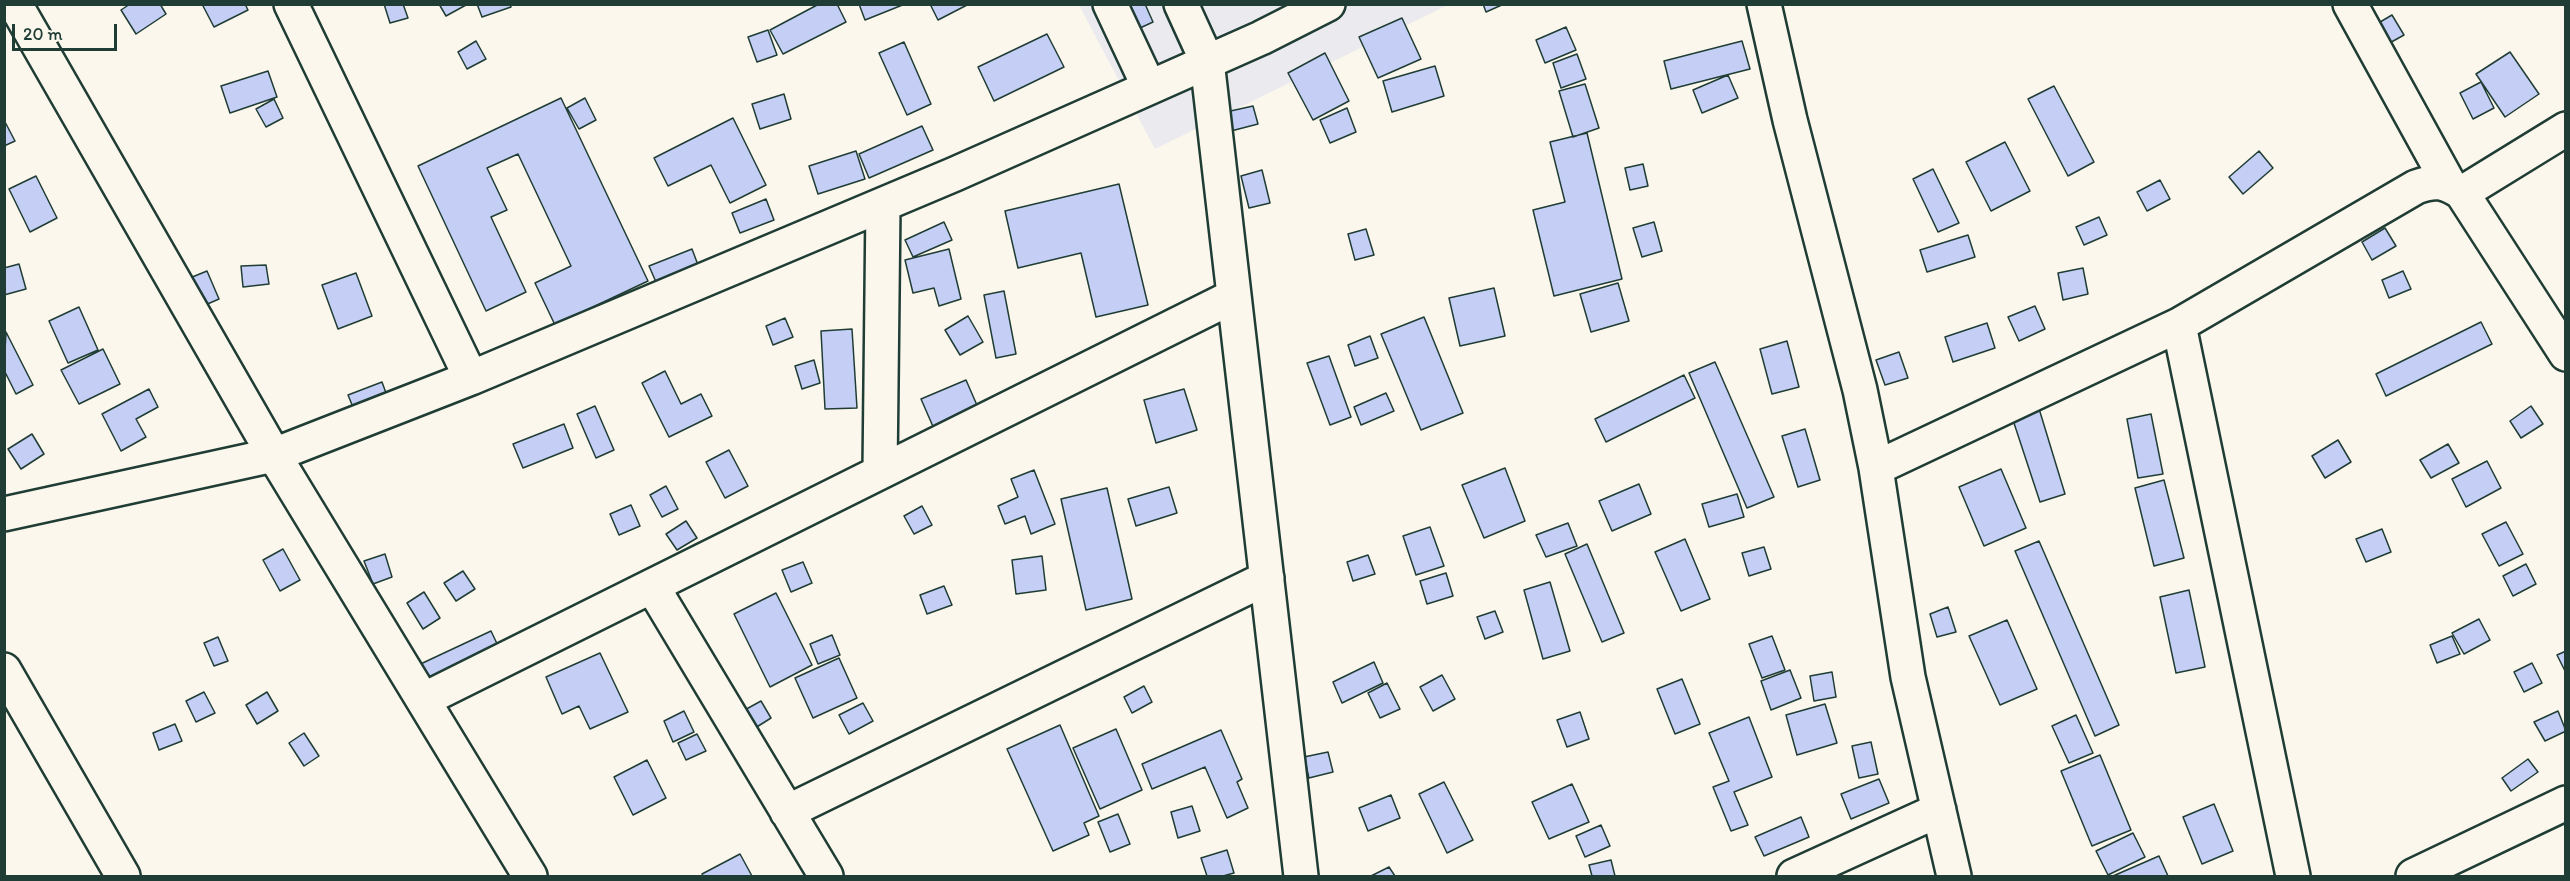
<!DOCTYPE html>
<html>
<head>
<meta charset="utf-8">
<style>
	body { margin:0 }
	#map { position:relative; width:2570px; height:881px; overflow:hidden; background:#fbf7ec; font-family:Itim,sans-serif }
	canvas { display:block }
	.frame { position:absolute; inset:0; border:6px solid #1f3d34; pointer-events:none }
	.scale { position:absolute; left:12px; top:24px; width:105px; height:27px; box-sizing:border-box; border:3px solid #1f3d34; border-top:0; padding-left:8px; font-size:18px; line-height:21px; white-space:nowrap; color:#1f3d34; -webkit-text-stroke:4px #fbf7ec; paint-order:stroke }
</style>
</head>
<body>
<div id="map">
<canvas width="2570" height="881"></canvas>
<div class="frame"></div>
<div class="scale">20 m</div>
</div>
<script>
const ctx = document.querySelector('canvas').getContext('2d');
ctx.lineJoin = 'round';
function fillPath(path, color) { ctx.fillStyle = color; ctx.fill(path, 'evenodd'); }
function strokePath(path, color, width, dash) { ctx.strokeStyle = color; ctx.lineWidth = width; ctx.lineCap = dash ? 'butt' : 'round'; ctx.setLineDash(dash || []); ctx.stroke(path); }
const built = new Path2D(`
	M 1079,5 L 1448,5 L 1155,149 Z`);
const building = new Path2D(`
	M 130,4 L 160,4 L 166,14 L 136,34 L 121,10 Z
	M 202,4 L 245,4 L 248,10 L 214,27 Z
	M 384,4 L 403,4 L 408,18 L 390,23 Z
	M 439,4 L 466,4 L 466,5 L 446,16 Z
	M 477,4 L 510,4 L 511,7 L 482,17 Z
	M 819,4 L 837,4 L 846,22 L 783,54 L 770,30 Z
	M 859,4 L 905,4 L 865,20 Z
	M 930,4 L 969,4 L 938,20 Z
	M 1113,4 L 1145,4 L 1153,22 L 1127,34 Z
	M 1483,4 L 1504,4 L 1486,12 Z
	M 2392,15 L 2404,35 L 2386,45 L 2375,25 Z
	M 1402,18 L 1421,59 L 1378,78 L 1359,37 Z
	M 1566,27 L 1576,50 L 1545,63 L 1536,40 Z
	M 768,30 L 777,55 L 757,62 L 748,37 Z
	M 1047,34 L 1064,67 L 994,101 L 978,67 Z
	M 476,41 L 486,59 L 467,69 L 458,52 Z
	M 1742,41 L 1750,69 L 1671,89 L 1664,61 Z
	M 904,42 L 931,104 L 907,115 L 879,53 Z
	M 2510,52 L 2539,94 L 2505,117 L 2476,74 Z
	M 1325,53 L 1349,101 L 1313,120 L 1288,73 Z
	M 1577,54 L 1586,79 L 1561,88 L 1553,63 Z
	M 1435,66 L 1444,96 L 1392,112 L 1383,81 Z
	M 268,71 L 277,97 L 230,113 L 221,86 Z
	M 1728,75 L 1738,98 L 1702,113 L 1693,90 Z
	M 2481,82 L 2494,108 L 2473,119 L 2460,93 Z
	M 1585,84 L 1599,128 L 1573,137 L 1559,91 Z
	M 2054,86 L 2094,162 L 2068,176 L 2028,99 Z
	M 784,94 L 791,119 L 760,129 L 752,104 Z
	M 561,98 L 648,281 L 555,325 L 535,283 L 571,266 L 518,154 L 487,168 L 507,210 L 491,217 L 526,292 L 486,311 L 418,166 Z
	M 585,98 L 596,120 L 579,129 L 567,108 Z
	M 274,99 L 283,118 L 266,127 L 256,109 Z
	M 1253,106 L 1258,124 L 1231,131 L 1226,112 Z
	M 1347,108 L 1356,132 L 1330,143 L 1320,120 Z
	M 733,118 L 766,185 L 730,203 L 711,165 L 668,186 L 654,158 Z
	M 4,120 L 15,141 L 4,146 Z
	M 922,126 L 933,150 L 869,178 L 859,154 Z
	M 1587,133 L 1622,279 L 1554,296 L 1533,210 L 1565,202 L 1550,142 Z
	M 2005,142 L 2030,191 L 1991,211 L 1966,162 Z
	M 856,151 L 865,179 L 818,194 L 809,166 Z
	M 2259,151 L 2273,168 L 2243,194 L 2229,177 Z
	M 1643,164 L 1648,186 L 1630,190 L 1625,168 Z
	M 1933,169 L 1959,223 L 1938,232 L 1913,179 Z
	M 1262,170 L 1270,203 L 1249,208 L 1241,176 Z
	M 36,176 L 57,218 L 30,232 L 9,189 Z
	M 2160,180 L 2170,199 L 2147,211 L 2137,192 Z
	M 1119,184 L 1148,305 L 1096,317 L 1081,253 L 1018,268 L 1005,211 Z
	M 766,199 L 774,220 L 740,233 L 732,213 Z
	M 2099,217 L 2107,235 L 2084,245 L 2076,227 Z
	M 944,222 L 952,240 L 913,257 L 905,240 Z
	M 1654,222 L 1662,251 L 1642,257 L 1633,228 Z
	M 2385,228 L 2396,246 L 2372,260 L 2362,242 Z
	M 1366,229 L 1374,255 L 1355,260 L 1348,234 Z
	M 1968,235 L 1975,257 L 1927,272 L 1920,250 Z
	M 692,249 L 698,265 L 656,282 L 649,266 Z
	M 949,249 L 961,299 L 939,306 L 934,288 L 913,293 L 905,260 Z
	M 19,264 L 26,289 L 4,295 L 4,268 Z
	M 266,265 L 269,284 L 243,287 L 241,266 Z
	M 2083,268 L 2088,294 L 2063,300 L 2058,273 Z
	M 207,271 L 219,299 L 196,309 L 185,280 Z
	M 2403,271 L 2411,289 L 2389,298 L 2382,280 Z
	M 356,273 L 372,316 L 338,329 L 322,285 Z
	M 1618,283 L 1629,321 L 1591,332 L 1580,294 Z
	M 1494,288 L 1505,336 L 1460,346 L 1449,298 Z
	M 1004,291 L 1016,354 L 996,358 L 984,295 Z
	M 2035,306 L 2045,329 L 2019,341 L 2008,317 Z
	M 79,307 L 98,350 L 68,363 L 49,321 Z
	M 968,316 L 983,342 L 960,355 L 945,330 Z
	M 1424,317 L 1463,413 L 1421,430 L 1381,334 Z
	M 785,318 L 793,337 L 773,345 L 766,326 Z
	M 2481,322 L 2492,344 L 2386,396 L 2376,374 Z
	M 1987,323 L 1995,348 L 1953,362 L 1945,337 Z
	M 852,329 L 857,408 L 825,409 L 821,331 Z
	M 6,332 L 33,385 L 16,394 L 4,370 Z
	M 1370,336 L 1378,358 L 1355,366 L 1348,345 Z
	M 1787,341 L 1799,387 L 1772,394 L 1760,349 Z
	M 103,349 L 120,384 L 79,404 L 61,370 Z
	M 1899,352 L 1908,378 L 1885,385 L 1876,360 Z
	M 1329,356 L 1351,417 L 1330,425 L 1307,363 Z
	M 814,360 L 820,383 L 802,389 L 795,366 Z
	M 1715,362 L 1774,497 L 1747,508 L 1689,373 Z
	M 665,371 L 681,404 L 701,394 L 712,416 L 669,437 L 642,383 Z
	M 1684,375 L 1695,398 L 1606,442 L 1595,419 Z
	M 966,380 L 983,419 L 938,438 L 921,399 Z
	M 382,382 L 390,404 L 357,417 L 348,395 Z
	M 149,389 L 158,407 L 136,419 L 146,437 L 121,451 L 102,414 Z
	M 1184,389 L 1197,430 L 1156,443 L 1144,400 Z
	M 1386,393 L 1394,411 L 1361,425 L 1354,407 Z
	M 2037,402 L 2065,494 L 2040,502 L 2010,411 Z
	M 595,406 L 614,450 L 596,458 L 577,414 Z
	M 2531,406 L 2543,424 L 2521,438 L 2510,421 Z
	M 2151,414 L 2163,474 L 2138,478 L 2127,419 Z
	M 564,424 L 573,448 L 523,468 L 513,444 Z
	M 1805,429 L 1820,480 L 1798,487 L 1782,436 Z
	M 32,434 L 44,454 L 21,469 L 8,449 Z
	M 2338,440 L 2351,462 L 2325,478 L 2312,456 Z
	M 2448,444 L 2459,463 L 2431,478 L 2420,460 Z
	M 729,450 L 748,486 L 725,498 L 706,462 Z
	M 2487,461 L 2501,488 L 2466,507 L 2452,479 Z
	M 1505,468 L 1525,521 L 1484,538 L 1462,485 Z
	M 2001,469 L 2026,528 L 1984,546 L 1959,487 Z
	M 1034,470 L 1055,524 L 1031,534 L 1025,516 L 1005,524 L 998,506 L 1018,497 L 1011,479 Z
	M 2164,480 L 2184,558 L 2154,566 L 2135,488 Z
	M 1639,484 L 1651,514 L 1612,531 L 1599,501 Z
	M 666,486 L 678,509 L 662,517 L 650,495 Z
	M 1169,487 L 1177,513 L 1136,526 L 1128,499 Z
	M 1107,488 L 1132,599 L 1086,610 L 1061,499 Z
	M 1737,494 L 1744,517 L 1709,527 L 1702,504 Z
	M 631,505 L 640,526 L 619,535 L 610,514 Z
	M 922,506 L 932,525 L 914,534 L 904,516 Z
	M 686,521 L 697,538 L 677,550 L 666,534 Z
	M 2506,522 L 2523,554 L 2499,566 L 2482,534 Z
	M 1568,523 L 1577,546 L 1546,557 L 1536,535 Z
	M 1430,527 L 1444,566 L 1416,575 L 1403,536 Z
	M 2382,529 L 2391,552 L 2366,562 L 2356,539 Z
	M 1685,539 L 1710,599 L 1681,611 L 1655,552 Z
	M 2039,541 L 2119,725 L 2095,736 L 2015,551 Z
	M 1587,544 L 1624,633 L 1602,642 L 1565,554 Z
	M 1764,547 L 1771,569 L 1749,576 L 1742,553 Z
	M 283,549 L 300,580 L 280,591 L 263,560 Z
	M 385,554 L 392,577 L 373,584 L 364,561 Z
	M 1368,555 L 1375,574 L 1353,581 L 1347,562 Z
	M 1042,556 L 1046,590 L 1016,594 L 1012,560 Z
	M 803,562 L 812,583 L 791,592 L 782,570 Z
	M 2526,564 L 2536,584 L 2513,596 L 2503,576 Z
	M 463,571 L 475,589 L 456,601 L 444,583 Z
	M 1446,573 L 1453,596 L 1427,604 L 1420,581 Z
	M 1550,582 L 1570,651 L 1543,659 L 1524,590 Z
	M 944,586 L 952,605 L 927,614 L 920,595 Z
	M 2189,590 L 2205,667 L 2176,673 L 2160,597 Z
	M 424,592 L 440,618 L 423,629 L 407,603 Z
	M 776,593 L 812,665 L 770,687 L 734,614 Z
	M 1948,607 L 1956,632 L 1937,637 L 1930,614 Z
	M 1495,611 L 1503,632 L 1485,639 L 1477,617 Z
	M 2479,619 L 2490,640 L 2464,654 L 2452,633 Z
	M 2007,620 L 2037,689 L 2000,705 L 1969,636 Z
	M 491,631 L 500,650 L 422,688 L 412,668 Z
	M 832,635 L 840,655 L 818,664 L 810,644 Z
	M 1772,636 L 1785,670 L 1762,678 L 1749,644 Z
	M 2452,636 L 2460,654 L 2437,663 L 2430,645 Z
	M 218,637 L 228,661 L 214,666 L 204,643 Z
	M 2566,651 L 2566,673 L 2557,655 Z
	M 600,653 L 628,712 L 590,729 L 579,706 L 562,714 L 546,677 Z
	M 839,658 L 857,698 L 813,718 L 795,678 Z
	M 1374,662 L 1383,683 L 1342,703 L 1333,682 Z
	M 2532,663 L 2542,683 L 2524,692 L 2514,672 Z
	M 1790,670 L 1801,698 L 1771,710 L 1761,681 Z
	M 1832,672 L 1836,697 L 1814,701 L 1810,676 Z
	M 1442,675 L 1455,699 L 1433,711 L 1420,687 Z
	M 1682,679 L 1700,724 L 1675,734 L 1657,689 Z
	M 1387,683 L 1400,709 L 1380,718 L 1368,693 Z
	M 1144,686 L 1152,702 L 1132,713 L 1124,697 Z
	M 204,692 L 215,713 L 196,722 L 186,701 Z
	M 267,692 L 278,711 L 257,724 L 246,705 Z
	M 761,701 L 771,718 L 752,730 L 741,712 Z
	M 863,703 L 873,721 L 849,734 L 839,715 Z
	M 1825,704 L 1837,743 L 1797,755 L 1786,715 Z
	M 684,711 L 694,732 L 673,742 L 664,721 Z
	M 2558,711 L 2566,731 L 2545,741 L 2534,722 Z
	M 1580,712 L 1589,739 L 1567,747 L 1557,720 Z
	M 2076,715 L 2093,753 L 2069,763 L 2052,726 Z
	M 1749,717 L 1772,777 L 1734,792 L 1748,825 L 1731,831 L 1713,787 L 1729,781 L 1709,733 Z
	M 175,724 L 182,741 L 159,750 L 153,733 Z
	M 1060,725 L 1099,816 L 1084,823 L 1089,835 L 1053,851 L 1007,749 Z
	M 1116,729 L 1142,790 L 1100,809 L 1073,748 Z
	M 1221,730 L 1242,779 L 1237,782 L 1248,808 L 1227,818 L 1205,767 L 1152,789 L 1142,764 Z
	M 304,733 L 319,756 L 304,766 L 289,743 Z
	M 697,734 L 706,751 L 686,760 L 678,743 Z
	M 1871,742 L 1878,774 L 1859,778 L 1852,746 Z
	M 1328,752 L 1333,772 L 1309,778 L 1304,757 Z
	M 2100,755 L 2131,830 L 2092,846 L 2061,771 Z
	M 2528,759 L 2538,772 L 2511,791 L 2502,778 Z
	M 647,760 L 666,798 L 633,815 L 614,777 Z
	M 1879,779 L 1889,803 L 1851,819 L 1841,794 Z
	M 1444,782 L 1473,840 L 1447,853 L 1419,794 Z
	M 1572,784 L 1589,822 L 1549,839 L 1532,802 Z
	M 1391,795 L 1400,818 L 1368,831 L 1359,808 Z
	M 2214,804 L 2233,851 L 2202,864 L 2183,817 Z
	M 1192,806 L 1200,831 L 1178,838 L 1171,812 Z
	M 1118,814 L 1130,844 L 1110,852 L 1098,822 Z
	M 1801,817 L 1809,837 L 1764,856 L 1755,837 Z
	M 1601,825 L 1610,846 L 1585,857 L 1576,836 Z
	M 2133,833 L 2145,857 L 2108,875 L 2096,851 Z
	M 1227,850 L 1234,873 L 1223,876 L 1207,876 L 1201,858 Z
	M 740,854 L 752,876 L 703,876 L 702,874 Z
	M 2159,856 L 2168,876 L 2113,876 Z
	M 1611,860 L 1615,876 L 1592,876 L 1589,865 Z
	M 1389,867 L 1395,876 L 1371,876 Z`);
const street = new Path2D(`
	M 15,4 L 274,455 L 530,876
	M 291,4 L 471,378
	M 1110,4 L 1149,87
	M 1181,4 L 1207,61 L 1301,876
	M 1764,4 L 1790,120 L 1860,390 L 1876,468 L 1908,677 L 1954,876
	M 2350,4 L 2449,184
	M 2462,193 L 2566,129
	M 2179,325 L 2293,876
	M 1876,468 L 2179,325 L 2416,187 C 2435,180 2445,181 2462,193 L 2566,354
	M 880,472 L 883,205
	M 4,514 L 274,455 L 471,378 L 955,174 L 1261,38 L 1328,4
	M 652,586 L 826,876
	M 4,670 L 123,876
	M 423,700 L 1234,296
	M 787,812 L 1267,578
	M 1794,876 L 1939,810
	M 2413,876 L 2566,803`);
fillPath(built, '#ebebef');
fillPath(building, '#c5cff6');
strokePath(building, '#1f3d34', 1.5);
strokePath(street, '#1f3d34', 38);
strokePath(street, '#fbf7ec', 33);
</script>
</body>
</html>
